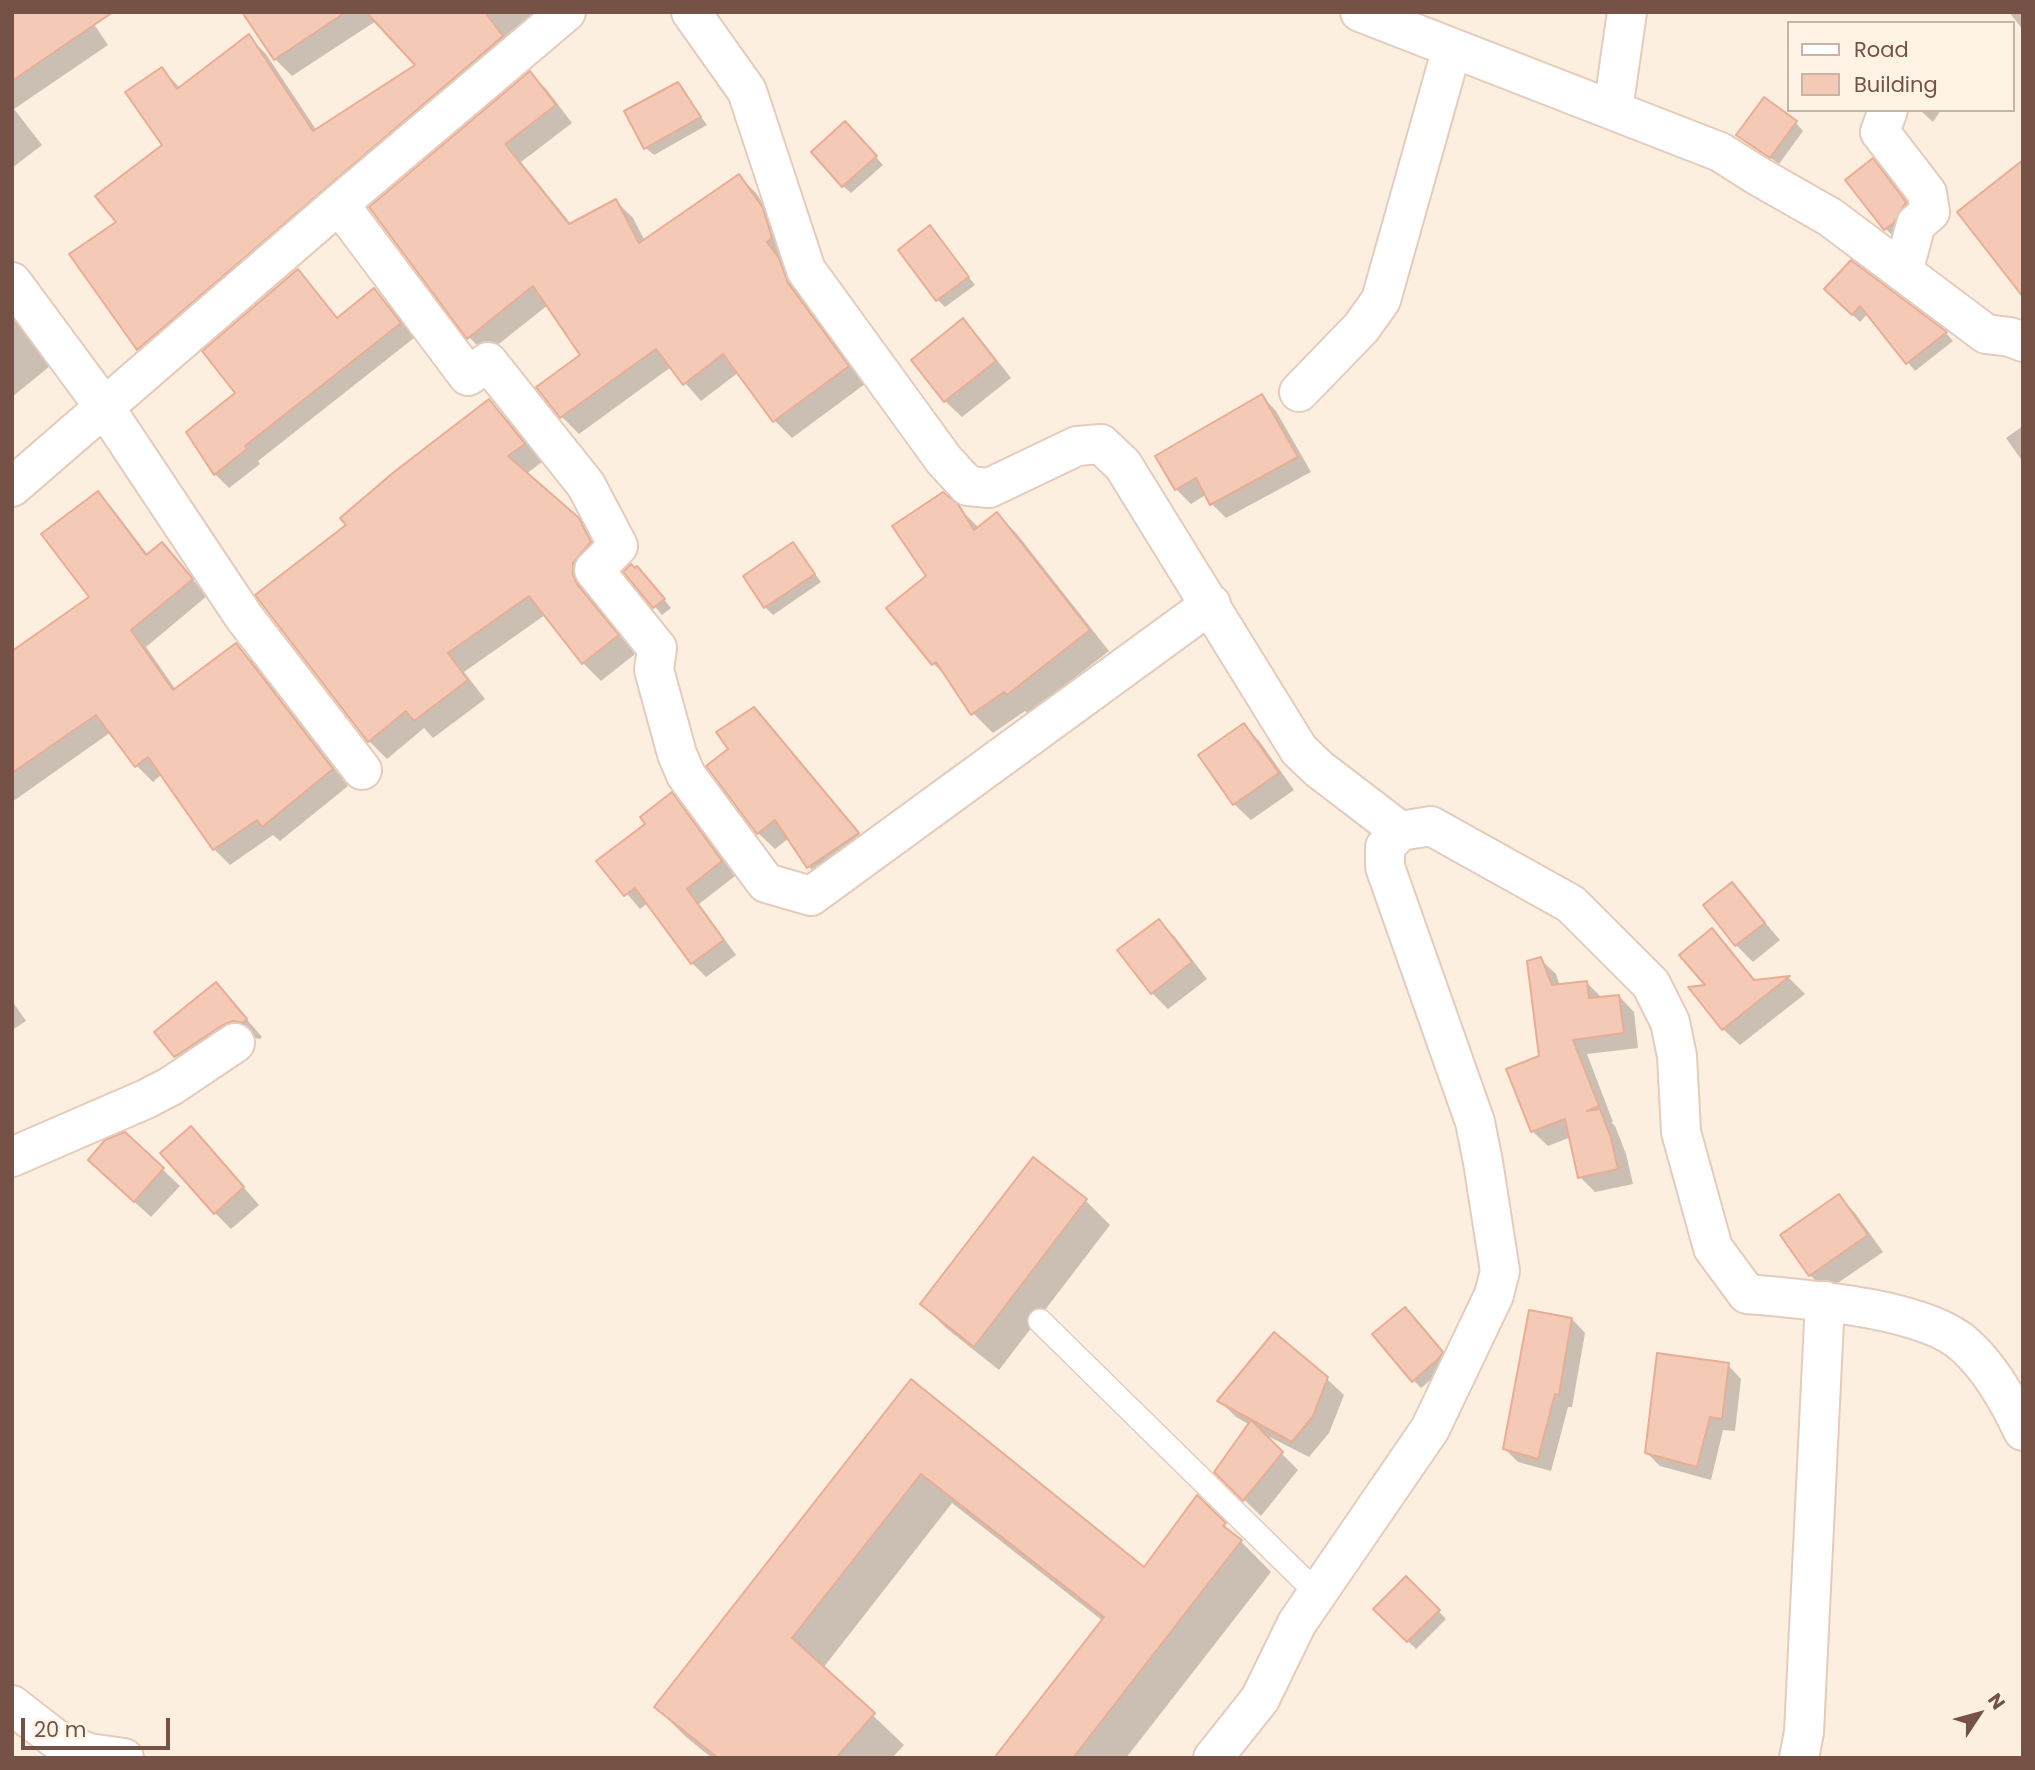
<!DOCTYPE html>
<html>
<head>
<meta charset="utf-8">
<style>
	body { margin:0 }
	#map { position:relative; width:2035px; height:1770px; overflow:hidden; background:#fdefdf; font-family:Poppins,sans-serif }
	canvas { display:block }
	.frame { position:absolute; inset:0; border:14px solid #755245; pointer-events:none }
	.legend { position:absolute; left:1787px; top:21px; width:228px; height:91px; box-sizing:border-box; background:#fff3e6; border:2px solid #c8b3a6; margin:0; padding:9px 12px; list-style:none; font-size:21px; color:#755245 }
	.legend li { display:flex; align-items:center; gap:14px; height:35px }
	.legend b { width:35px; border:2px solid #c8b3a6 }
	.north { position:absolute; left:1944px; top:1679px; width:70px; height:70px; -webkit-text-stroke:5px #fff3e6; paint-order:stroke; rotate:54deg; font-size:19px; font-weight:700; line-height:28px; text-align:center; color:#755245 }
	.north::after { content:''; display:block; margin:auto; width:24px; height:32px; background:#755245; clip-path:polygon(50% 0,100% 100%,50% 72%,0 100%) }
	.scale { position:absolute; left:21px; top:1718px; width:149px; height:32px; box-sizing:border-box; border:4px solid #755245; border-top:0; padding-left:9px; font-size:21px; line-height:24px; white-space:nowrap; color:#755245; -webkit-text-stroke:5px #fff3e6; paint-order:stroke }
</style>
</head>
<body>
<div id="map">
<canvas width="2035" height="1770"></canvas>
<div class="frame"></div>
<ul class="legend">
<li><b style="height:9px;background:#fff"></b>Road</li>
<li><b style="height:19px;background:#f4c9b5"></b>Building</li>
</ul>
<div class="north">N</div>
<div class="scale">20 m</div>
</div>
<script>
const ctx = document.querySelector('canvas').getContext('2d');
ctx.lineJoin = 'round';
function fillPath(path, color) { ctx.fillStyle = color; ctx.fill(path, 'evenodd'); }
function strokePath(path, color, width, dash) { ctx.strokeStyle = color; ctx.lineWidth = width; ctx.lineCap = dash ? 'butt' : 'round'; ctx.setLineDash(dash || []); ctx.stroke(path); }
const shadow = new Path2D(`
	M 12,12 L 92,21 L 108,45 L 14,109 L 42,145 L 12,168 Z
	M 255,12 L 560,12 L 155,366 L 138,349 L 118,223 L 164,146 L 162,69 L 181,89 L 249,37 L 266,54 L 317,131 L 417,65 L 376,21 L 292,76 L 275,59 Z
	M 2009,12 L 2023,12 L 2023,30 Z
	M 530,73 L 547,90 L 572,123 L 521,162 L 571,224 L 616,201 L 633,218 L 645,241 L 739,176 L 756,193 L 779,227 L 805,302 L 865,384 L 792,438 L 775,421 L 739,372 L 701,401 L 671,367 L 579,434 L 562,417 L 583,356 L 548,305 L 486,354 L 469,337 L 371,208 Z
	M 677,84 L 707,125 L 654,155 L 646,148 Z
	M 1920,110 L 1941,110 L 1933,122 Z
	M 1796,123 L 1803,131 L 1779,164 L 1739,135 Z
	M 853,131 L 883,165 L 851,193 L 843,186 Z
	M 1872,161 L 1889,177 L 1922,221 L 1902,245 L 1886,229 L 1848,180 Z
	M 930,228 L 975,285 L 945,307 L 937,299 Z
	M 1851,262 L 1946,333 L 1953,341 L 1915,371 L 1868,313 L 1860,322 L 1826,289 Z
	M 298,271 L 338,319 L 374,290 L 388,304 L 414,338 L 258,461 L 260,464 L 229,488 L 215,474 L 238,393 Z
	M 12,316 L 50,366 L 12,397 Z
	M 963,321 L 979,337 L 1011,378 L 962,417 L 945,401 Z
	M 1262,396 L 1276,411 L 1311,472 L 1226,518 L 1212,504 L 1207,494 L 1191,504 L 1176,489 L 1158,456 Z
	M 489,401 L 507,419 L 542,462 L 526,474 L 596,538 L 590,594 L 595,604 L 635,654 L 601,681 L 583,663 L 545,615 L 464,672 L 485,699 L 433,738 L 424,728 L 387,759 L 369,741 L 349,525 Z
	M 2023,426 L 2023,462 L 2006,438 Z
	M 98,494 L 113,509 L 148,555 L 162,544 L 207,596 L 146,647 L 176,690 L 236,645 L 252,661 L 348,786 L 280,841 L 273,835 L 230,865 L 214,849 L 162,774 L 153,782 L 137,766 L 111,732 L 12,802 L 12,712 L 91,597 Z
	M 956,505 L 979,528 L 997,514 L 1017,534 L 1109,651 L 1028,714 L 1025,711 L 993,733 L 973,713 L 950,680 L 934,664 L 929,577 Z
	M 793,544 L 821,582 L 773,615 L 765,607 Z
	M 626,572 L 645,576 L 671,608 L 662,615 Z
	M 754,709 L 770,725 L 874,851 L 825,883 L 809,867 L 789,838 L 775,849 L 758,833 L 709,766 L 730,750 Z
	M 1244,725 L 1260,742 L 1294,790 L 1251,820 L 1234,804 Z
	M 672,795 L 686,809 L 735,876 L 699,904 L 736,955 L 706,977 L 692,963 L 648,903 L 640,909 L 599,861 L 647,824 Z
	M 1732,884 L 1780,940 L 1753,962 L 1736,945 L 1705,905 Z
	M 1158,921 L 1175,937 L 1207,979 L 1168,1009 L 1152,993 Z
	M 1712,930 L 1757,982 L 1789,978 L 1805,994 L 1740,1045 L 1723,1029 L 1708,987 Z
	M 1540,959 L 1556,974 L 1560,986 L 1586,982 L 1602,998 L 1619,996 L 1634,1012 L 1638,1048 L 1587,1054 L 1613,1122 L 1611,1122 L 1615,1126 L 1626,1154 L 1633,1184 L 1595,1192 L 1580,1177 L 1571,1137 L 1548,1146 L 1532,1131 L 1541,1057 Z
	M 216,984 L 262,1037 L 260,1039 L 250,1037 L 192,1073 L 156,1032 Z
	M 12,1001 L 26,1021 L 12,1030 Z
	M 125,1134 L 180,1186 L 151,1217 L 106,1176 Z
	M 207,1145 L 259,1205 L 231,1229 L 215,1213 Z
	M 1033,1159 L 1086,1201 L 1110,1225 L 999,1370 L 946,1328 L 922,1304 Z
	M 1839,1196 L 1855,1213 L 1883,1252 L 1826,1291 L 1810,1275 Z
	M 1412,1317 L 1449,1361 L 1447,1366 L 1421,1388 L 1413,1380 Z
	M 1572,1319 L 1585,1333 L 1572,1407 L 1568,1407 L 1551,1471 L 1518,1462 L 1505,1449 Z
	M 1728,1365 L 1741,1379 L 1735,1431 L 1723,1430 L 1711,1480 L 1660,1466 L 1646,1452 Z
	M 1327,1379 L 1344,1395 L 1329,1433 L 1309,1457 L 1260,1432 L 1298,1470 L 1261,1516 L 1216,1472 L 1250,1425 L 1236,1417 L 1220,1401 Z
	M 911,1382 L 1144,1570 L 1197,1497 L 1271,1572 L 1126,1758 L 996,1758 L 1103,1621 L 952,1503 L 823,1668 L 904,1745 L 892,1758 L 712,1758 L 686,1737 L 656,1707 Z
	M 1406,1578 L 1446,1619 L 1416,1649 L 1375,1609 Z`);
const building = new Path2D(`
	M 12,12 L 113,12 L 12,81 Z
	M 242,12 L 346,12 L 274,60 Z
	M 366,12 L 485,12 L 503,36 L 137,350 L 69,254 L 116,222 L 95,196 L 162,145 L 125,92 L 162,67 L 177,89 L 249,34 L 313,131 L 415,65 Z
	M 530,71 L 556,105 L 505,144 L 569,224 L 616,199 L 639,243 L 739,174 L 763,208 L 772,238 L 767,242 L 779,258 L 788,283 L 849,366 L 773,422 L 723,354 L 683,385 L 656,349 L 560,418 L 536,387 L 580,355 L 533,286 L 467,339 L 369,207 Z
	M 678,82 L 701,117 L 644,149 L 624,111 Z
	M 1764,97 L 1797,121 L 1770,158 L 1736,135 Z
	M 845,121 L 877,156 L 842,187 L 811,152 Z
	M 1873,158 L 1906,202 L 1894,223 L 1884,230 L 1845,180 Z
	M 2023,160 L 2023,297 L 1957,212 Z
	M 930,225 L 969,277 L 936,301 L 898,250 Z
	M 1851,260 L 1947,332 L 1906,364 L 1860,306 L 1852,315 L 1824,289 Z
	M 298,269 L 337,318 L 374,288 L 401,323 L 245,446 L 247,449 L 214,475 L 186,432 L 235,393 L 202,351 Z
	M 963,318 L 996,361 L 944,402 L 911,360 Z
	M 1262,394 L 1298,457 L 1210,505 L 1196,478 L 1175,490 L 1155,456 Z
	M 489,399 L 525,444 L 508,456 L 579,518 L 591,542 L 573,563 L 573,575 L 577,584 L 619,635 L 582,664 L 529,596 L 448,653 L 468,680 L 414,721 L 406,711 L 368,742 L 255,595 L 346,525 L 340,518 L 394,472 Z
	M 98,491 L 146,555 L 162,542 L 193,579 L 131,630 L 173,690 L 236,643 L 333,769 L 262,827 L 257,820 L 213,850 L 148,757 L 135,767 L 96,715 L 12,773 L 12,651 L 89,597 L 41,534 Z
	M 943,492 L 958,504 L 974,530 L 997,512 L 1090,630 L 1007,695 L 1004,692 L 971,715 L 936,662 L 932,665 L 886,608 L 926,576 L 892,526 Z
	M 793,542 L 815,574 L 764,608 L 743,576 Z
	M 631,564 L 635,568 L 637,566 L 665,599 L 653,608 L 623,572 Z
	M 754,707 L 859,833 L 807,868 L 775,820 L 757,834 L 706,766 L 728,749 L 716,732 Z
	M 1244,723 L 1279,773 L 1233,805 L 1198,755 Z
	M 672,792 L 722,861 L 687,889 L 724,940 L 691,964 L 635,888 L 624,896 L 596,861 L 645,824 L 640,817 Z
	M 1732,882 L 1765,923 L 1735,946 L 1703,905 Z
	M 1159,919 L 1192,962 L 1151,994 L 1117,950 Z
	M 1712,928 L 1754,980 L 1790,976 L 1722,1030 L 1688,987 L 1705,985 L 1679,955 Z
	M 1541,957 L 1552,985 L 1587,981 L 1589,998 L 1619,995 L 1624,1033 L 1573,1040 L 1599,1106 L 1587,1111 L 1600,1109 L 1611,1138 L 1618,1169 L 1578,1178 L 1565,1119 L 1531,1132 L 1506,1069 L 1539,1056 L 1527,961 Z
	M 216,982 L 247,1019 L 243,1023 L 233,1021 L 223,1025 L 174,1057 L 154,1032 Z
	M 191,1126 L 244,1187 L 214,1214 L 160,1153 Z
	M 125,1132 L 164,1168 L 134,1202 L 88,1160 L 105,1140 Z
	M 1033,1157 L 1087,1199 L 974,1347 L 920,1304 Z
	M 1839,1194 L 1868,1235 L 1809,1276 L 1780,1235 Z
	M 1405,1307 L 1443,1352 L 1439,1358 L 1412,1382 L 1372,1334 Z
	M 1529,1310 L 1572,1318 L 1559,1395 L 1555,1394 L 1538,1459 L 1503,1449 Z
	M 1274,1332 L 1328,1377 L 1313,1416 L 1292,1442 L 1217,1401 Z
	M 1657,1353 L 1729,1363 L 1722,1419 L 1710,1417 L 1697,1467 L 1645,1453 Z
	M 911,1379 L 1144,1567 L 1197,1495 L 1226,1523 L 1223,1526 L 1242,1540 L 1073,1758 L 994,1758 L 1104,1617 L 921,1474 L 792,1638 L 875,1713 L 836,1758 L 718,1758 L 654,1707 Z
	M 1251,1420 L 1283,1452 L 1243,1501 L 1214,1472 Z
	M 1406,1576 L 1440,1610 L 1407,1642 L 1373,1609 Z`);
const lane = new Path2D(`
	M 1040,1321 L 1318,1594`);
const street = new Path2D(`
	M 691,12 L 747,91 L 806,270 L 944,460 L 968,486 L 989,488 L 1077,446 L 1101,444 L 1123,465 L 1299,750 L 1319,769 L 1400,831
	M 1360,12 L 1720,152 L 1758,176 L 1830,217 L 1986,334 L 2010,337 L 2023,342
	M 1613,110 L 1627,12
	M 1888,110 L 1880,132 L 1927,193 L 1930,212 L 1916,224 L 1903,272
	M 339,204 L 468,376 L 488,362 L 586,485 L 618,546 L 594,570 L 657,648 L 654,670 L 677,754 L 686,775 L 766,883 L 811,896 L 1211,604
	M 12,282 L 105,408 L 244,617 L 362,770
	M 1299,392 L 1361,328 L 1381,300 L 1452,48
	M 12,487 L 339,204 L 566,12
	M 12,1157 L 146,1099 L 171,1086 L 235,1043
	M 12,1705 L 57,1740 L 89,1753 L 124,1758
	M 1213,1758 L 1260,1699 L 1297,1623 L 1430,1429 L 1494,1295 L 1500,1271 L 1483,1162 L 1475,1122 L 1385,867 L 1385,847 L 1400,831 L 1431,826 L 1571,904 L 1651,984 L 1670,1022 L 1677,1056 L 1681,1132 L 1713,1248 L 1747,1294 C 1802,1299 1925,1307 1966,1346 C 1990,1368 2009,1401 2023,1431
	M 1799,1758 L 1804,1732 L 1825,1301`);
fillPath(shadow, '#0003');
fillPath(building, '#f4c9b5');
strokePath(building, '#e8ad94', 2);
strokePath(lane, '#e4ccbd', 26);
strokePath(street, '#e4ccbd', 42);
strokePath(lane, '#fff', 23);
strokePath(street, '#fff', 38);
</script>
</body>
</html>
